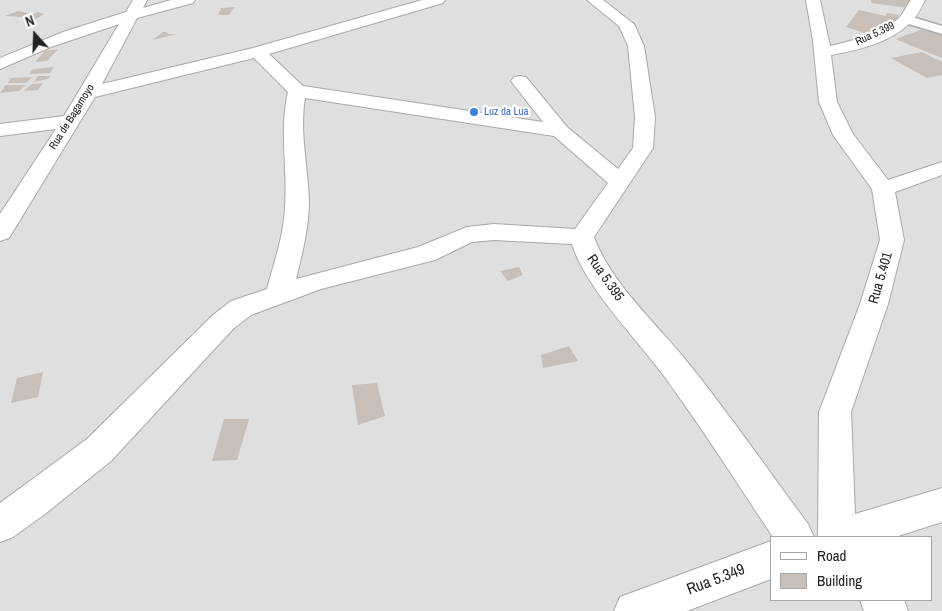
<!DOCTYPE html>
<html>
<head>
<meta charset="utf-8">
<style>
	body { margin:0 }
	#map { position:relative; width:942px; height:611px; overflow:hidden; background:#f2efe9; font-family:"Archivo Narrow",sans-serif }
	canvas { display:block }
	.legend { position:absolute; left:770px; top:536px; width:162px; height:65px; box-sizing:border-box; background:#fff; border:1px solid #a7a7a7; margin:0; padding:6px 9px; list-style:none; font-size:15px; color:#222 }
	.legend li { display:flex; align-items:center; gap:10px; height:25px }
	.legend b { width:25px; border:1px solid #a7a7a7 }
	.north { position:absolute; left:10px; top:10px; width:50px; height:50px; -webkit-text-stroke:4px #fff; paint-order:stroke; rotate:340deg; font-size:14px; font-weight:700; line-height:20px; text-align:center; color:#222 }
	.north::after { content:''; display:block; margin:auto; width:18px; height:22px; background:#222; clip-path:polygon(50% 0,100% 100%,50% 72%,0 100%) }
</style>
</head>
<body>
<div id="map">
<canvas width="942" height="611"></canvas>
<ul class="legend">
<li><b style="height:6px;background:#fff"></b>Road</li>
<li><b style="height:14px;background:#c7bfb8"></b>Building</li>
</ul>
<div class="north">N</div>
</div>
<script>
const ctx = document.querySelector('canvas').getContext('2d');
ctx.lineJoin = 'round';
function fillPath(path, color) { ctx.fillStyle = color; ctx.fill(path, 'evenodd'); }
function strokePath(path, color, width, dash) { ctx.strokeStyle = color; ctx.lineWidth = width; ctx.lineCap = dash ? 'butt' : 'round'; ctx.setLineDash(dash || []); ctx.stroke(path); }
function write(font, color, halo, rows, align = 'center') {
  ctx.font = font + ' "Archivo Narrow",sans-serif'; ctx.lineWidth = 4.5; ctx.setLineDash([]); ctx.textBaseline = 'middle'; ctx.strokeStyle = halo; ctx.fillStyle = color; for (const [text, x, y, turn = 0] of rows) {
    ctx.save(); ctx.translate(x, y); ctx.rotate((+turn || 0) * Math.PI / 180); ctx.textAlign = isNaN(turn) ? turn : align; if (halo) ctx.strokeText(text, 0, 0); ctx.fillText(text, 0, 0); ctx.restore();
  }
}
const residential = new Path2D(`
	M 0,0 L 942,0 L 942,611 L 0,611 ZM 771,537 L 931,537 L 931,600 L 771,600 Z`);
const building = new Path2D(`
	M 871,0 L 910,0 L 908,8 L 871,3 Z
	M 235,7 L 229,15 L 218,15 L 221,8 Z
	M 859,10 L 885,16 L 887,13 L 899,15 L 894,22 L 868,34 L 846,27 Z
	M 18,11 L 28,13 L 22,17 L 5,16 Z
	M 38,12 L 44,14 L 36,19 L 26,17 Z
	M 921,30 L 942,34 L 942,58 L 895,39 Z
	M 163,32 L 167,32 L 168,34 L 176,34 L 153,40 Z
	M 58,49 L 47,61 L 35,62 L 45,51 Z
	M 922,52 L 942,62 L 942,75 L 927,78 L 891,58 Z
	M 54,67 L 50,73 L 29,74 L 33,69 Z
	M 38,76 L 51,76 L 47,79 L 34,82 Z
	M 32,77 L 26,83 L 8,83 L 11,78 Z
	M 43,83 L 38,90 L 24,91 L 32,84 Z
	M 6,85 L 26,85 L 19,91 L 0,93 Z
	M 519,267 L 523,275 L 508,281 L 500,271 Z
	M 569,346 L 578,361 L 543,368 L 541,355 Z
	M 43,372 L 38,397 L 11,403 L 17,378 Z
	M 377,383 L 385,416 L 358,425 L 352,385 Z
	M 224,419 L 249,419 L 237,460 L 212,461 Z`);
const lane = new Path2D(`
	M 906,15 L 942,26 L 942,34 L 902,22 L 900,19 Z`);
const street = new Path2D(`
	M 133,0 L 147,0 L 143,8 L 171,0 L 195,0 L 193,3 L 137,18 L 102,84 L 253,48 L 422,0 L 445,0 L 443,3 L 269,54 L 303,86 L 543,122 L 511,81 L 514,77 L 520,76 L 526,77 L 567,127 L 618,169 L 633,148 L 635,117 L 628,46 L 619,26 L 587,0 L 603,0 L 634,24 L 644,46 L 655,117 L 653,148 L 594,237 C 611,283 654,321 685,359 C 728,412 767,469 808,524 L 814,537 L 773,537 C 737,483 702,428 664,376 C 636,338 585,287 572,244 L 494,240 L 472,242 L 435,260 L 321,289 L 251,315 L 233,329 L 111,461 L 45,514 L 13,537 L 0,542 L 0,503 L 87,439 L 213,315 L 231,301 L 267,289 C 274,262 284,235 285,207 C 288,168 279,130 288,92 L 254,58 L 95,97 L 9,238 L 0,241 L 0,214 L 56,129 L 0,136 L 0,124 L 64,116 L 119,24 L 51,47 L 0,69 L 0,58 L 63,32 L 126,12 ZM 305,98 L 554,136 L 608,183 L 575,229 L 494,224 L 467,227 L 418,247 L 296,279 C 302,255 308,231 309,206 C 309,170 299,134 305,98 Z
	M 806,0 L 820,0 L 830,46 C 853,41 882,33 900,17 C 904,12 907,5 911,0 L 925,0 C 921,8 917,17 910,23 C 890,43 858,50 831,55 L 837,102 L 853,134 L 888,180 L 942,162 L 942,175 L 895,192 L 904,240 L 888,304 L 851,412 L 855,514 L 942,488 L 942,522 L 895,537 L 818,537 L 819,412 L 860,304 L 880,240 L 872,189 L 833,135 L 819,102 L 813,41 Z
	M 771,541 L 771,579 L 687,611 L 614,611 L 620,597 Z
	M 860,600 L 904,600 L 908,611 L 864,611 Z`);
const markers = [
	[474,112,5,"#3f7fe0"]
];
const farStreetnames = [
	["Rua 5.399",875,34,-25],
	["Rua de Bagamoyo",72,117,-58]
];
const farShopnames = [
	["Luz da Lua",484,112]
];
const streetNames = [
	["Rua 5.395",605,278,55],
	["Rua 5.401",881,278,-74]
];
const nearStreetnames = [
	["Rua 5.349",716,580,-21]
];
fillPath(residential, '#e0dfdf');
fillPath(building, '#c7bfb8');
strokePath(lane, '#a9a9a9', 3);
strokePath(street, '#a9a9a9', 2);
fillPath(lane, '#fff');
fillPath(street, '#fff');
for (const [x, y, r, color] of markers) { const dot = new Path2D(); dot.arc(x, y, r, 0, 2 * Math.PI); ctx.fillStyle = color; ctx.fill(dot); strokePath(dot, '#fff', 2); }
write('11px', '#222', '#fff', farStreetnames);
write('11px', '#366cbe', '#fff', farShopnames, 'left');
write('14px', '#222', '#fff', streetNames);
write('16px', '#222', '#fff', nearStreetnames);
</script>
</body>
</html>
